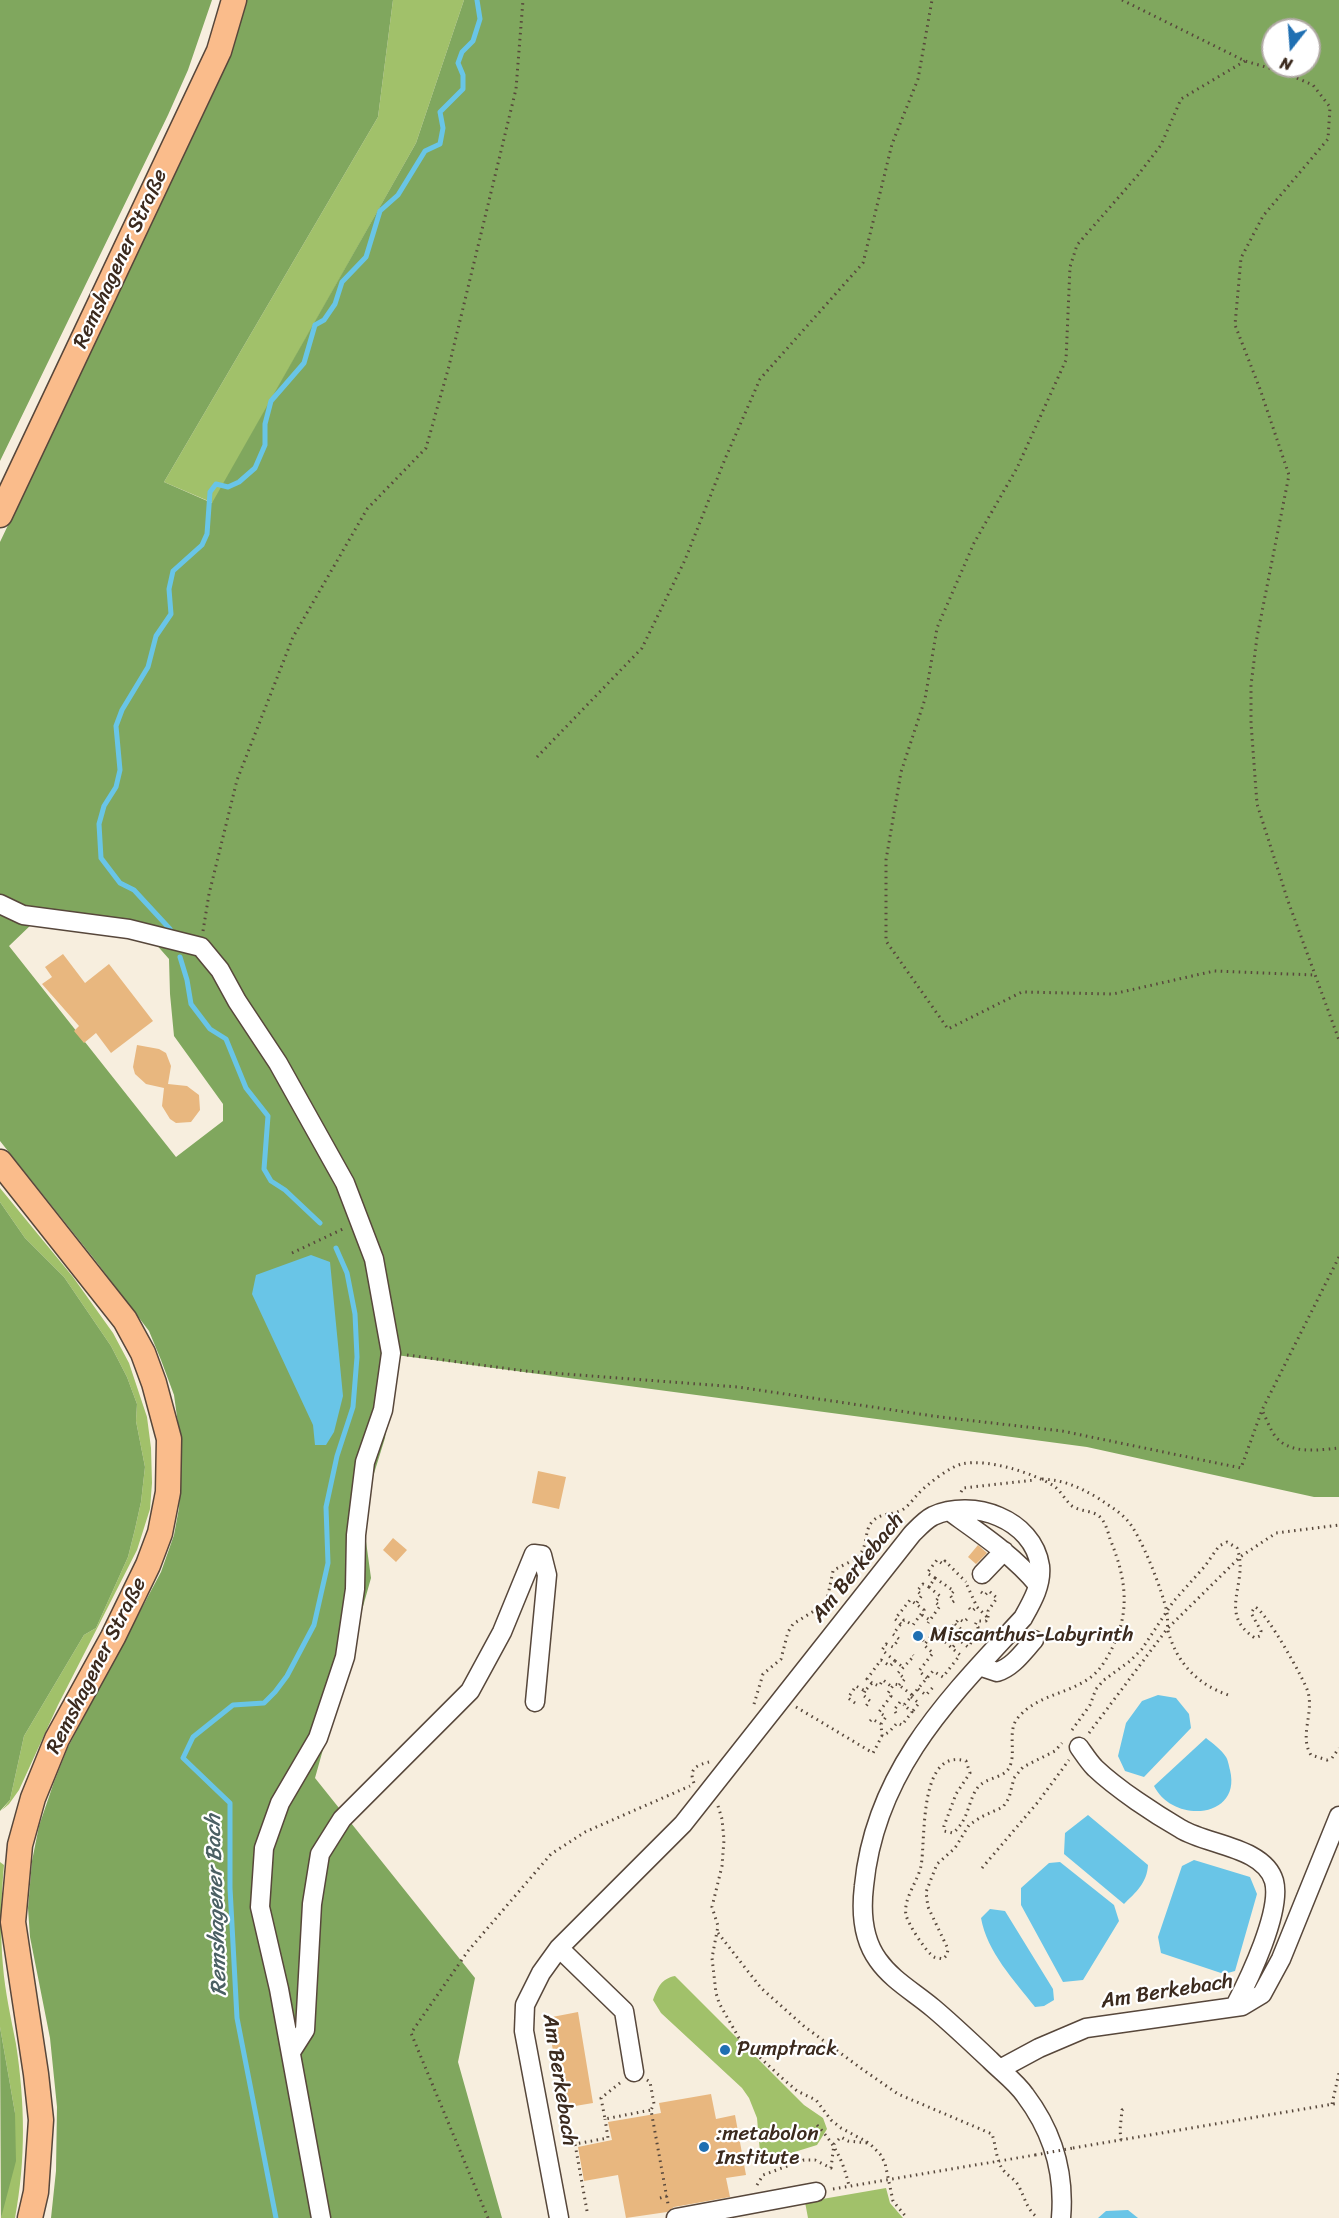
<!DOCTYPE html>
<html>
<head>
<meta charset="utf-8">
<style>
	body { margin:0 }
	#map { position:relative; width:1339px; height:2218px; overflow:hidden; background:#f7eede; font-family:Sriracha,sans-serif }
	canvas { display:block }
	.north { position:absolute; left:1261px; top:18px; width:60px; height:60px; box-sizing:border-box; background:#fff; border:2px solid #b1aaa5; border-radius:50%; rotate:197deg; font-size:16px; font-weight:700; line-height:24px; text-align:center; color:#3b2a1e }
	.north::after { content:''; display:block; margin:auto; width:21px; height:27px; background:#1f6fb2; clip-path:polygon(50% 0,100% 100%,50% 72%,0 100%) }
</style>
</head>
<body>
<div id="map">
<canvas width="1339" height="2218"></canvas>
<div class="north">N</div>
</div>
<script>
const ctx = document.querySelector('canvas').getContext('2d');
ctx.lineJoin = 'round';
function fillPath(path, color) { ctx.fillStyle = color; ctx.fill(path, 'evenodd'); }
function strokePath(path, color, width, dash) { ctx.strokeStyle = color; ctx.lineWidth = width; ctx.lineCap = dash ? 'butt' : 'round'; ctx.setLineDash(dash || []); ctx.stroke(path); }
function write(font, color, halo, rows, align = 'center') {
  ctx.font = font + ' Sriracha,sans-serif'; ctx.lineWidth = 4.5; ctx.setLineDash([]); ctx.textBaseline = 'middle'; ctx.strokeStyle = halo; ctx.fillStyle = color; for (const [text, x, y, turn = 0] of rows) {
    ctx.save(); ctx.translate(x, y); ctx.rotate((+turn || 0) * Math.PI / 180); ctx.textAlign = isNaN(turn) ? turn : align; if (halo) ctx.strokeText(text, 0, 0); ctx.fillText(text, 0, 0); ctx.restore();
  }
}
const green = new Path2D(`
	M 393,0 L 464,0 L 416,143 L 213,503 L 164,482 L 378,117 Z
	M 0,1188 L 73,1277 L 113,1333 L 129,1363 L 147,1417 L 151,1448 L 152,1483 L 150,1509 L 137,1550 L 58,1705 L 19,1790 L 9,1804 L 2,1810 L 10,1800 L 24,1736 L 84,1635 L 96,1628 L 128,1557 L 135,1529 L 141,1502 L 145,1467 L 136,1421 L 137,1404 L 127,1377 L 111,1346 L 64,1277 L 25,1238 L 0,1202 Z
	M 0,1862 L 4,1865 C 1,1898 0,1933 3,1966 C 5,1992 11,2018 16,2044 C 25,2103 26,2159 15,2218 L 1,2218 L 15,2113 L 0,2027 Z
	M 675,1976 L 804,2105 L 823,2118 L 827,2129 L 817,2145 L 772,2159 L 766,2157 L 760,2152 L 757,2118 L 749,2098 L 742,2088 L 661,2013 L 653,2000 C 658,1987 661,1979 675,1976 Z
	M 886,2188 L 890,2203 L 903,2218 L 808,2218 L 805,2202 Z`);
const forest = new Path2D(`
	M 0,0 L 212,0 L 188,70 L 168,115 L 0,461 Z
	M 246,0 L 393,0 L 378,117 L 164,482 L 212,503 L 416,143 L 464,0 L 1339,0 L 1339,1497 L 1314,1497 L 1087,1447 L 396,1355 L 385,1438 L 362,1512 L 371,1578 L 315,1778 L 475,1978 L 458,2062 L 502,2218 L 51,2218 L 56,2171 L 57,2107 L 50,2038 L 30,1937 L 28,1908 L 32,1861 L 39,1826 L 54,1782 L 68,1747 L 161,1572 L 174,1535 L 179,1508 L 182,1453 L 174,1395 L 161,1360 L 149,1331 L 95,1260 L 0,1141 L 0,542 L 214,92 L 238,29 ZM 1273,30 L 1309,30 L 1309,66 L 1273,66 ZM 34,922 L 154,942 L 169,959 L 170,994 L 174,1036 L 223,1104 L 223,1121 L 176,1157 L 9,946 Z
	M 0,1202 L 25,1238 L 64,1277 L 111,1346 L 127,1377 L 137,1404 L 136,1421 L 145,1467 L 141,1502 L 135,1529 L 128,1557 L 96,1628 L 84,1635 L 24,1736 L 10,1800 L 0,1811 Z
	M 0,2027 L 15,2113 L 16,2161 L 1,2218 Z`);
const water = new Path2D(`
	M 311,1255 L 330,1262 L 343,1396 L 334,1432 L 326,1445 L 315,1445 L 313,1425 L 252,1294 L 256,1275 Z
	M 1158,1695 L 1176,1698 L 1189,1714 L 1191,1728 L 1144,1777 L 1125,1771 L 1118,1756 L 1126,1723 L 1142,1701 Z
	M 1206,1738 C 1212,1743 1222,1750 1226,1757 C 1228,1760 1229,1766 1230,1770 C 1242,1819 1173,1824 1154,1786 Z
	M 1088,1815 L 1148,1865 C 1147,1883 1136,1892 1124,1904 L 1064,1854 L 1065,1833 Z
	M 1194,1860 L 1250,1877 L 1257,1894 L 1235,1971 L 1224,1974 L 1161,1953 L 1158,1937 L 1182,1866 Z
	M 1060,1862 L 1114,1905 L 1119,1921 L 1083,1980 L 1063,1982 L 1021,1905 L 1021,1888 L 1049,1863 Z
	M 990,1909 L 1005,1911 L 1053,1989 L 1054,2000 L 1044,2006 L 1035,2007 C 1014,1980 987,1952 981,1918 Z
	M 1128,2210 L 1138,2218 L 1098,2218 L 1106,2211 Z`);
const stream = new Path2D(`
	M 170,929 L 134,890 L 120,883 L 101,858 L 99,824 L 104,806 L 116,787 L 120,770 L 116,726 L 122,710 L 148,667 L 156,636 L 171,614 L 169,589 L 173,571 L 202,545 L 207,534 L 210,492 L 216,484 L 228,487 L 239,482 L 255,468 L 265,445 L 265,424 L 271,401 L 304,363 L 315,325 L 324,320 L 335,304 L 342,282 L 366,257 L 380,211 L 398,195 L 425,151 L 440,144 L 443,128 L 440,112 L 463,89 L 463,75 L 458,63 L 462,52 L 473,41 L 480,19 L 477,0
	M 180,957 L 187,980 L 191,1004 L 210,1029 L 226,1039 L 246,1088 L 268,1116 L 264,1169 L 271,1181 L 285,1190 L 320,1223
	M 276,2218 L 237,2018 L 230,1888 L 230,1803 L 183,1758 L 193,1737 L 233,1705 L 264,1703 L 275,1692 L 287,1676 L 314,1625 L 328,1563 L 326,1507 L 337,1456 L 353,1407 L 357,1357 L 355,1314 L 347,1273 L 336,1248`);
const building = new Path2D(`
	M 63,954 L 85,983 L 109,964 L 153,1021 L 111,1053 L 96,1033 L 84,1043 L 74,1031 L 79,1026 L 42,984 L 52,977 L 45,967 Z
	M 137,1045 L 159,1049 L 166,1053 L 171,1066 L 168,1084 L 187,1086 L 199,1095 L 200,1110 L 191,1122 L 176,1123 L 170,1119 L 162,1106 L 164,1088 L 146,1084 L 135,1074 L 133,1067 Z
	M 538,1471 L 566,1477 L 559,1509 L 532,1503 Z
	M 393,1538 L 407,1550 L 396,1562 L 383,1550 Z
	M 978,1545 L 987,1553 L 976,1564 L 968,1557 Z
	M 578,2012 L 593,2103 L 575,2106 L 575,2103 L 563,2105 L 547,2018 Z
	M 711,2094 L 716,2119 L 735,2115 L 746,2175 L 726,2178 L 730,2197 L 674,2207 L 667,2212 L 626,2218 L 618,2175 L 584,2181 L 578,2147 L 612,2140 L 608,2122 L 661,2113 L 659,2103 Z`);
const path = new Path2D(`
	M 1122,0 L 1245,61 L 1283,72 L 1313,85 L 1330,107 L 1328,139 L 1263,216 L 1241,258 L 1235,325 L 1260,389 L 1289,475 L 1257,637 L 1251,685 L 1251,723 L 1257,804 L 1288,901 L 1339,1040
	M 1245,61 L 1181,99 L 1161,145 L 1138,175 L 1077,245 L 1070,267 L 1066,360 L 1017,468 L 974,543 L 937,628 L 925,699 L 901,772 L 886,860 L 886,941 L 948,1029 L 1022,992 L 1113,994 L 1214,971 L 1315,975
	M 537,757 L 642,648 L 685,560 L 725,459 L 760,379 L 863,263 L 892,144 L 918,79 L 932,0
	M 203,931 L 209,894 L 237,780 L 293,637 L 367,509 L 426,448 L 449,366 L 516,89 L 523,0
	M 292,1253 L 345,1228
	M 1339,1257 L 1262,1410 C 1266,1418 1270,1429 1275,1436 C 1290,1455 1318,1450 1339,1448
	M 407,1355 L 525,1371 L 738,1387 L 940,1417 L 1062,1431 L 1241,1468 L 1262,1410
	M 1042,1479 C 1064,1480 1079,1487 1098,1498 C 1108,1505 1119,1511 1127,1520 C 1141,1535 1163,1592 1167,1613 C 1168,1619 1167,1625 1168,1631 C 1177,1663 1197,1684 1228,1695
	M 961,1492 L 963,1488 L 1035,1480
	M 935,1578 L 954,1591 L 950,1595 L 954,1601 L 950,1604
	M 929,1587 L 940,1596 L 935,1602 L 940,1606 L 930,1620
	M 981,1592 L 985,1595 L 989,1591 L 997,1598 L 988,1611 L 988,1618
	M 969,1608 L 972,1611 L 977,1607
	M 922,1615 L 930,1620 L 928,1623
	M 901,1624 L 895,1619 L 910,1600 L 916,1604
	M 955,1624 L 973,1640
	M 919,1631 L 917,1635 L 926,1643
	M 936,1634 L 952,1648
	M 895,1661 L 904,1668
	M 927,1678 L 919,1671 L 933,1653 L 924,1645 L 932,1635 L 945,1627 L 950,1630 L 959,1619 L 964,1622 L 967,1619
	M 872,1683 L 867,1679 L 881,1660 L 890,1666 L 895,1661 L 882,1650 L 886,1644 L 893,1647 L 899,1639 L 893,1634 L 904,1620 L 913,1625 L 924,1610 L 916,1604 L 922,1595 L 917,1591 L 923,1584 L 929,1587 L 935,1578 L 927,1573 L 937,1560 L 943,1564 L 945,1561 L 966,1582
	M 899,1685 L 905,1679 L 898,1673 L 914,1656 L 913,1655
	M 918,1689 L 926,1695 L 934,1686
	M 865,1691 L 863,1695 L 870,1701 L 866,1706
	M 911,1697 L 919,1703 L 912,1712
	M 855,1703 L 848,1698 L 856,1686 L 865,1691 L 872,1683 L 879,1686 L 883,1680 L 892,1687
	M 754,1704 L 763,1674 L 781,1659 L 788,1632 L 793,1624 L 822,1606 L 827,1600 L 833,1571 C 841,1565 854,1562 860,1554 C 868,1545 864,1529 873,1521 C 880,1513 893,1515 902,1510 C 909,1506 913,1499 918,1494 C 926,1485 951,1466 962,1464 C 987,1458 1033,1473 1054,1486 C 1061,1491 1065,1500 1072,1506 C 1081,1512 1094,1510 1101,1518 C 1106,1524 1108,1532 1110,1539 C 1129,1585 1131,1621 1103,1664 C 1083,1695 1039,1690 1017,1719 C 1008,1731 1015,1749 1011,1763 C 1007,1779 989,1776 979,1786 C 968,1798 970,1819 953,1833 L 944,1831 L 944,1826 L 956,1794 L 970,1773 L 966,1761 C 918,1747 926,1840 921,1866 C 918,1881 903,1899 906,1915 C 908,1924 926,1952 934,1957 C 937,1958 940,1958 943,1959 L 947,1955 L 948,1949 L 928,1907 L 926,1892 L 937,1864 L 955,1848 L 969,1825 L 981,1817 L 1003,1807 L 1009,1798 L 1014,1778 L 1023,1767 L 1055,1751 L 1062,1743
	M 796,1707 L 873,1753 L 882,1736 L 889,1732 L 897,1723 L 902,1725 L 912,1712 L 904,1705 L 933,1671 L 943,1677 L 960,1655 L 952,1648 L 959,1640 L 968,1647 L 978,1633 L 978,1627 L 975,1625 L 977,1621 L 986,1621 L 988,1618 L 977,1607 L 966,1583
	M 896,1713 L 894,1710 L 900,1702 L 904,1705
	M 870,1721 L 872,1719 L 881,1724
	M 1072,1730 L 1090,1705 L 1096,1689 L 1104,1680 L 1130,1661 L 1142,1649 L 1173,1602 L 1205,1566 L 1219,1546 L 1227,1542 L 1237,1548 C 1250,1583 1216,1613 1255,1638 L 1260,1636 L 1261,1631 L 1251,1613 L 1255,1607 C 1266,1611 1304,1679 1308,1692 C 1314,1714 1299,1736 1311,1755 L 1327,1760 L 1332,1758 L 1339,1748
	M 1089,1733 L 1167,1629 L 1240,1557 L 1276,1533 L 1339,1525
	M 882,1736 L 881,1724 L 886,1717 L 879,1712 L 891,1696 L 888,1693 L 894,1684 L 899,1685 L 912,1695
	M 694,1783 C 688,1769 697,1765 709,1762
	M 718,1806 L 722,1819 L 724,1840 L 722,1866 L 712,1907 L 718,1926 L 712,1958 L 716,1993 L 719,2003 L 739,2038 L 782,2078 L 797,2091 L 816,2100 L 831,2120 L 841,2128 L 869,2143 L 880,2154 L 885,2163 L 893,2201 L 907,2218
	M 982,1868 L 1038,1802 L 1069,1760
	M 718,1933 L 761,1988 L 805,2027 L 862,2069 L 898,2094 L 992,2134 C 996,2145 996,2162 1004,2171 C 1008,2176 1015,2179 1018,2185 C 1025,2197 1026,2209 1038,2218
	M 647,2080 L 650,2082 L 654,2104 L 651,2110 L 668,2204
	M 620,2083 L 601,2098 L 605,2119 L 651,2110
	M 1332,2104 L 1339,2073
	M 817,2125 C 835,2145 843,2160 849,2186
	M 1121,2140 L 1120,2130 L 1122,2110 L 1125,2108
	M 1073,2148 L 1339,2103
	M 757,2185 L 763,2175 L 804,2160 L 815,2160 L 831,2168 L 834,2144 L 841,2137 L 848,2141 L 867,2143
	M 833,2189 L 1035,2155
	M 660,2198 L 667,2196
	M 587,2211 L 575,2144 L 608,2138 L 605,2119
	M 488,2218 L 411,2033 L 468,1951 L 551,1854 L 585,1832 L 690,1786`);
const minor = new Path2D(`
	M 0,904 L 23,915 L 129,929 L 201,947 L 220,970 L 237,1001 L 278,1063 L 345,1183 L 374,1259 L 391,1353 L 383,1410 L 365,1462 L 356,1535 L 355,1589 L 345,1657 L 318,1738 L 280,1803 L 264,1848 L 260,1907 L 279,1989 L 321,2218
	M 949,1511 C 981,1534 1013,1555 1038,1585
	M 982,1574 L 1004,1551
	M 979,1666 L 997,1672 C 1013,1667 1023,1652 1034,1640
	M 1079,1747 C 1084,1754 1089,1762 1095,1768 C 1117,1789 1155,1814 1181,1829 C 1207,1845 1264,1847 1274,1881 C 1282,1911 1249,1979 1235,2006
	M 559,1948 L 624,2011 L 634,2072
	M 291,2052 L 305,2030 L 312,1904 L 320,1854 L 342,1819 L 470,1691 L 502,1632 L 534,1554 L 542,1555 L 547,1575 L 535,1702
	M 1000,2069 L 1039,2048 L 1086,2028 L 1242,2006 L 1262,1994 L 1281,1959 L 1339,1816
	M 559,2218 L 524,2031 L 525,2005 L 541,1973 L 559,1948 L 683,1824 L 912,1534 C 918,1528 925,1520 933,1516 C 973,1498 1033,1519 1040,1566 C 1042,1585 1032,1602 1023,1618 C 949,1698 875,1771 864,1886 C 861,1911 862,1938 878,1960 C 892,1980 914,1992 933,2008 C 952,2024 971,2042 990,2060 C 1001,2071 1016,2082 1025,2095 C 1053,2132 1065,2172 1061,2218
	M 676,2218 L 816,2192`);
const major = new Path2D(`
	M 0,515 L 219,51 L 234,0
	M 0,1162 L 125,1320 L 143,1353 L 154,1383 L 169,1439 L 168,1492 L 160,1533 L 148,1565 L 113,1637 L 57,1739 L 33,1798 L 20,1845 L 13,1922 L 36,2074 L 41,2120 L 36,2192 L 30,2218`);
const pathBridge = new Path2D(`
	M 1035,2155 L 1073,2148`);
const markers = [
	[918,1636,6,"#1f6fb2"],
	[725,2050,6,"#1f6fb2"],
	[704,2147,6,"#1f6fb2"]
];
const streetNames = [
	["Remshagener Straße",121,259,-65],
	["Am Berkebach",858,1568,-51],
	["Remshagener Straße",97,1666,-63],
	["Am Berkebach",1167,1992,-9],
	["Am Berkebach",559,2080,81]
];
const poiNames = [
	["Miscanthus-Labyrinth",930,1636],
	["Pumptrack",737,2050],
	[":metabolon",716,2135],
	["Institute",716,2159]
];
const waterNames = [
	["Remshagener Bach",217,1905,-92]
];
fillPath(green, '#a1c16a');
fillPath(forest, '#80a75e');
fillPath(water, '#69c5e7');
strokePath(stream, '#69c5e7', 5);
fillPath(building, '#e8b77f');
strokePath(minor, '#57473b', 21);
strokePath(major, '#57473b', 27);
strokePath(path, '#57473b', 3, [1.5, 4.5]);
strokePath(minor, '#fff', 18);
strokePath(major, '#fabc8b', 24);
strokePath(pathBridge, '#57473b', 3, [1.5, 4.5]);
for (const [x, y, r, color] of markers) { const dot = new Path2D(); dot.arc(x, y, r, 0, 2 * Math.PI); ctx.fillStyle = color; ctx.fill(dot); strokePath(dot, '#fff', 2); }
write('21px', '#3b2a1e', '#fff', streetNames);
write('21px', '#3b2a1e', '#fff', poiNames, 'left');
write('italic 22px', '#4b6064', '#fff', waterNames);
</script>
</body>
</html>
